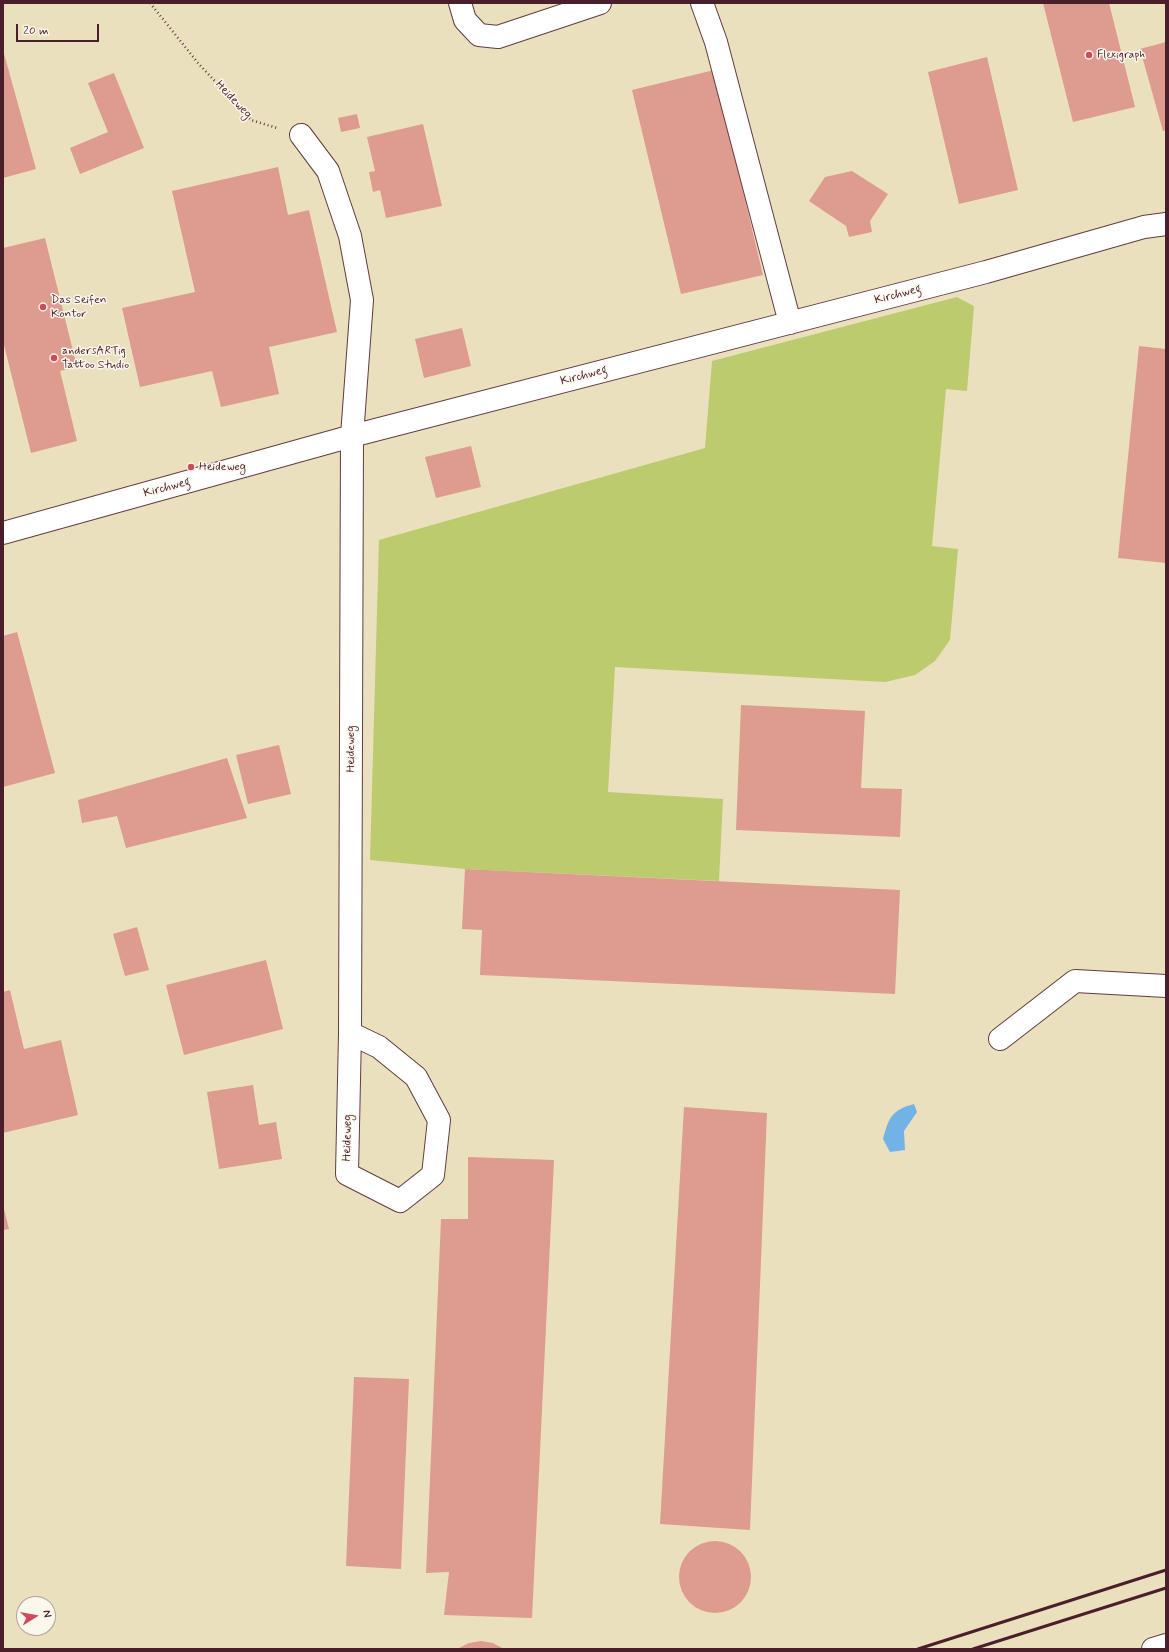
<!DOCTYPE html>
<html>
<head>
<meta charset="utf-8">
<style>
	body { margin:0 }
	#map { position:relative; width:1169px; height:1652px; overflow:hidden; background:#eae0be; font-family:Mynerve,sans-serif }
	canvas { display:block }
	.frame { position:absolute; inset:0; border:4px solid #4a1f2b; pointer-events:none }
	.north { position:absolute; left:16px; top:1596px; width:40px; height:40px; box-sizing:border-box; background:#fbf7ec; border:1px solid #b4a19f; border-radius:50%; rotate:79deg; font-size:11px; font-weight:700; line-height:16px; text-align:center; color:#4a1f2b }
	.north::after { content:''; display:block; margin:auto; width:14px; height:18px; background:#d1495b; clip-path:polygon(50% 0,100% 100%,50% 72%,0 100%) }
	.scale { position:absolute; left:16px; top:24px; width:83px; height:18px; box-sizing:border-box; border:2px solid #4a1f2b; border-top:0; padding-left:5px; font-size:12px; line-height:14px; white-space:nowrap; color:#4a1f2b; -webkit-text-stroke:3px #fbf7ec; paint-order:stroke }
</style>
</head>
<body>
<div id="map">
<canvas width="1169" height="1652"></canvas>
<div class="frame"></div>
<div class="north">N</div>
<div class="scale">20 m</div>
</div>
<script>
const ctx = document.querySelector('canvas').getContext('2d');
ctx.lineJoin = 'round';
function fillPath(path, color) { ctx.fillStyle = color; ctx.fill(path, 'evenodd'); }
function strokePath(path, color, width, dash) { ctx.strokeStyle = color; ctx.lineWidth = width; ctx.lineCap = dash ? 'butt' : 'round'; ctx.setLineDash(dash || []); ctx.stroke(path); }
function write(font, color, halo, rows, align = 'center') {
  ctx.font = font + ' Mynerve,sans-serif'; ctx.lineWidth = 3; ctx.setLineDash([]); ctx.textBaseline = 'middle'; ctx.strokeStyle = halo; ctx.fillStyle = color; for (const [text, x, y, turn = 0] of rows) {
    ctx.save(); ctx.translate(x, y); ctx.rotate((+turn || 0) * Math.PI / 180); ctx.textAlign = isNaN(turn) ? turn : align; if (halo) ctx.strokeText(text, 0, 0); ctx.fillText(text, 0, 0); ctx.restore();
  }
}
const green = new Path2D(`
	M 957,297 L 974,306 L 967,391 L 946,389 L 932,546 L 958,549 L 950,640 L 935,661 L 915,675 L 885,682 L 615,667 L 608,792 L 723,799 L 719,881 L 465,869 L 370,860 L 379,540 L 705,448 L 712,361 Z`);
const water = new Path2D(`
	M 914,1104 L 917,1112 L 904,1131 L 905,1150 L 890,1152 L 883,1139 C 889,1117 892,1110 914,1104 Z`);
const building = new Path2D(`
	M 1043,3 L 1109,3 L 1135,107 L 1073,122 Z
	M 1166,42 L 1166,130 L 1163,131 L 1140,49 Z
	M 3,50 L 36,169 L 3,178 Z
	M 987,57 L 1018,190 L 959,204 L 928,72 Z
	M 714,70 L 763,275 L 681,294 L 632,90 Z
	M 114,73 L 144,148 L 80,174 L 70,148 L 108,132 L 88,83 Z
	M 357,114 L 360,128 L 341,132 L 338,118 Z
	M 423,124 L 442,206 L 386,218 L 380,190 L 373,192 L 369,172 L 375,171 L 367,137 Z
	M 278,167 L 288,215 L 309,210 L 337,332 L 269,347 L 279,394 L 221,407 L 212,371 L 140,387 L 122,308 L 195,292 L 172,191 Z
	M 852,171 L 888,194 L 870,221 L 872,232 L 849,237 L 846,226 L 809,201 L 825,177 Z
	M 45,238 L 77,367 L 60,371 L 77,441 L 31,453 L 3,341 L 3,248 Z
	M 462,328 L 471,366 L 424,378 L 415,339 Z
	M 1139,346 L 1166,349 L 1166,563 L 1118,558 Z
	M 471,446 L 481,487 L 436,498 L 425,457 Z
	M 17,632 L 55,773 L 3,787 L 3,636 Z
	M 741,705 L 865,711 L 861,788 L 902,789 L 900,837 L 736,830 Z
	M 279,745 L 291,794 L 248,804 L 236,755 Z
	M 227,758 L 247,818 L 126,848 L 117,816 L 82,823 L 78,800 Z
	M 465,869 L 900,890 L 895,994 L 480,975 L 482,930 L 462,929 Z
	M 137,927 L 149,970 L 125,976 L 113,934 Z
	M 266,960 L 283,1029 L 184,1055 L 166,985 Z
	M 10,990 L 24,1049 L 61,1040 L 78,1115 L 3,1133 L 3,992 Z
	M 253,1085 L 259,1125 L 276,1122 L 282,1159 L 219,1169 L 207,1092 Z
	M 684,1107 L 767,1113 L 750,1530 L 660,1524 Z
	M 468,1157 L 554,1160 L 532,1618 L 444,1615 L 449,1572 L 426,1573 L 441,1219 L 468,1219 Z
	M 3,1205 L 9,1229 L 3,1230 Z
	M 354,1377 L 409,1379 L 401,1569 L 346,1566 Z
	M679 1577a36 36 0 1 1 72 0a36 36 0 1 1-72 0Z
	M 481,1641 L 493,1643 L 504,1649 L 457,1649 L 469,1643 Z`);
const path = new Path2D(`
	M 150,3 L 198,63 L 251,120 L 277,128`);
const minor = new Path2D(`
	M 460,3 L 465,20 L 479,35 L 498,37 L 600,3
	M 702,3 L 716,42 L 790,323
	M 301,135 L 328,171 L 350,236 L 362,300 L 352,436 L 350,1033 L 347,1174 L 400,1201 L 433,1175 L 439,1120 L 416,1077 L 379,1047 L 350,1033
	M 3,533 L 352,436 L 986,272 L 1144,227 L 1166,224
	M 1000,1039 L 1075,981 L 1166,986`);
const major = new Path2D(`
	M 1153,1649 L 1166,1645`);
const rail = new Path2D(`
	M 918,1649 L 1166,1570
	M 973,1649 L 1166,1588`);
const markers = [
	[1089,55,4,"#d1495b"],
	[43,307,4,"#d1495b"],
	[54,358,4,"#d1495b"],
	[191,467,4,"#d1495b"]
];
const poiNames = [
	["Flexigraph",1097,55],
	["Das Seifen",51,300],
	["Kontor",51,314],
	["andersARTig",62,351],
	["Tattoo Studio",62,365],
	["Heideweg",199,467]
];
const streetNames = [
	["Heideweg",233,100,46],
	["Kirchweg",898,295,-15],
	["Kirchweg",584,376,-15],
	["Kirchweg",167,488,-15],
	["Heideweg",351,749,-90],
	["Heideweg",348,1138,-89]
];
fillPath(green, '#bccb6e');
fillPath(water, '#71b3e6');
fillPath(building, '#de9b8f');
strokePath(minor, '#623c41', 24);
strokePath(major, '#623c41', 24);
strokePath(path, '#623c41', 2.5, [1, 3]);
strokePath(minor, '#fff', 22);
strokePath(major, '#fff', 22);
strokePath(rail, '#4a1f2b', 3);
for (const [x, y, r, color] of markers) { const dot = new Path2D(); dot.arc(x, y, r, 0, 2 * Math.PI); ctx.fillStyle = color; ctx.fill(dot); strokePath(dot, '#fbf7ec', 1.5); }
write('12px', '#4a1f2b', '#fbf7ec', poiNames, 'left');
write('12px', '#4a1f2b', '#fbf7ec', streetNames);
</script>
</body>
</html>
